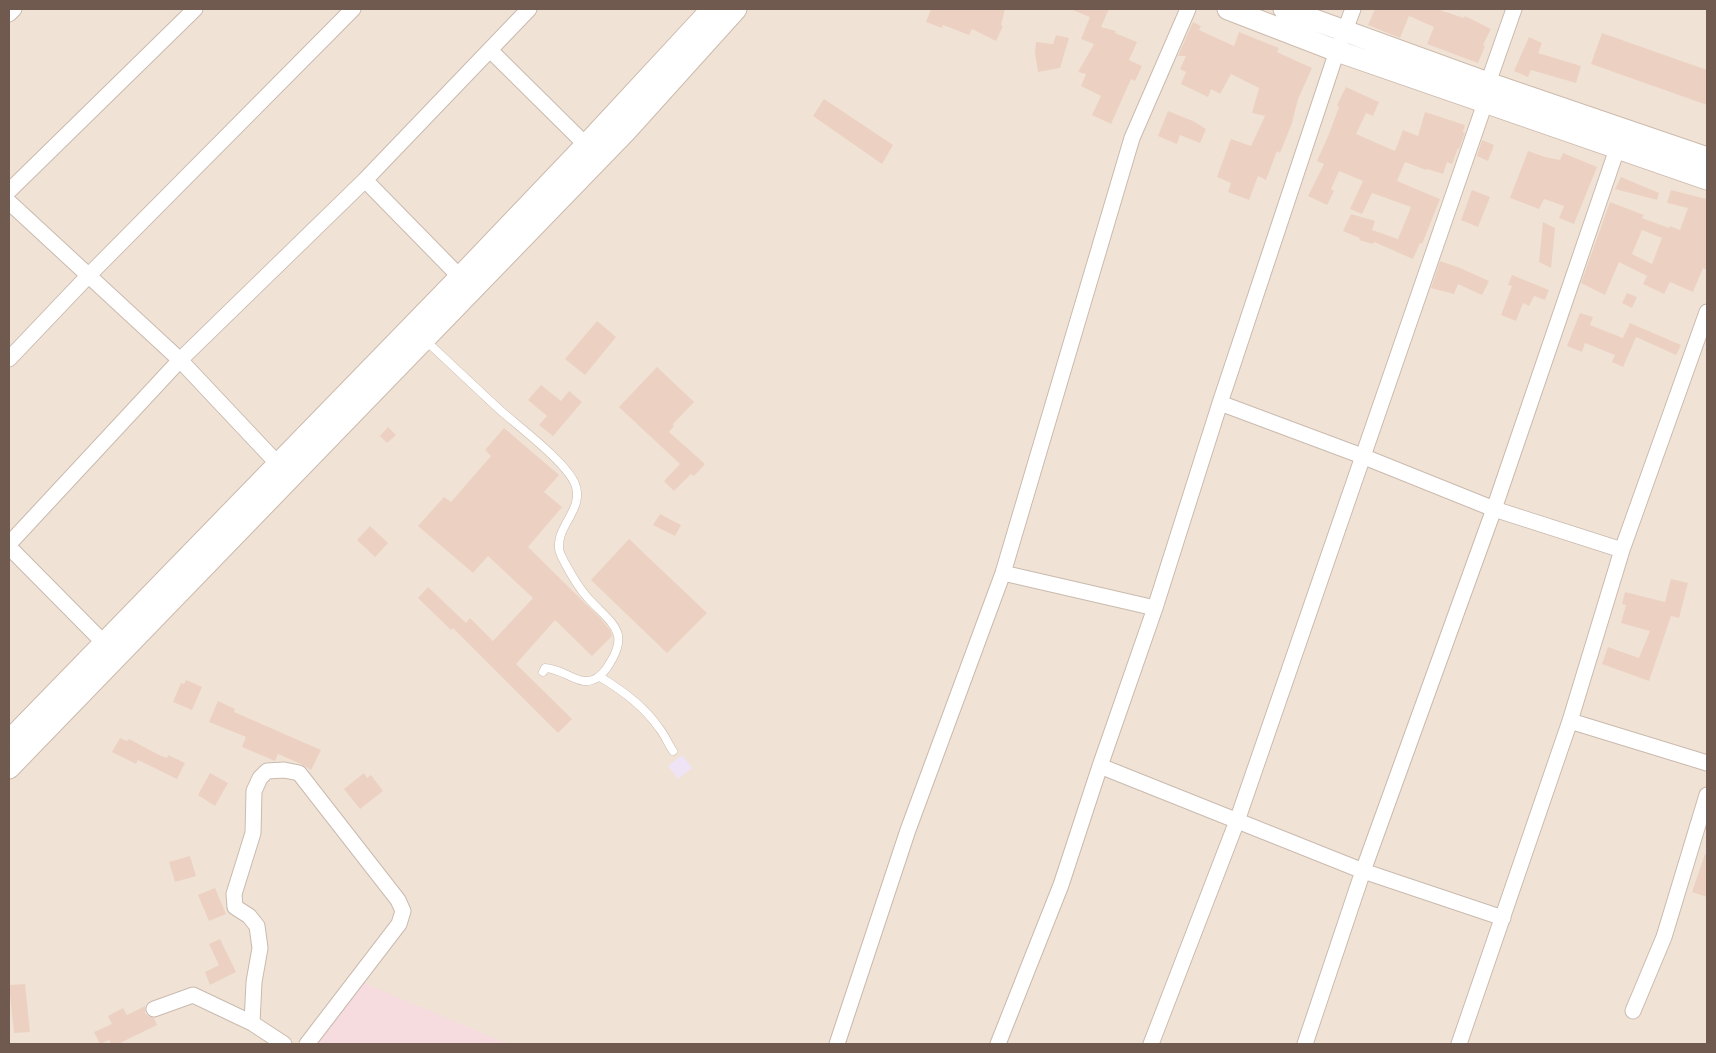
<!DOCTYPE html>
<html>
<head>
<meta charset="utf-8">
<style>
	body { margin:0 }
	#map { position:relative; width:1716px; height:1053px; overflow:hidden; background:#faf2e7; font-family:"Fira Sans",sans-serif }
	canvas { display:block }
	.frame { position:absolute; inset:0; border:10px solid #70594e; pointer-events:none }
</style>
</head>
<body>
<div id="map">
<canvas width="1716" height="1053"></canvas>
<div class="frame"></div>
</div>
<script>
const ctx = document.querySelector('canvas').getContext('2d');
ctx.lineJoin = 'round';
function fillPath(path, color) { ctx.fillStyle = color; ctx.fill(path, 'evenodd'); }
function strokePath(path, color, width, dash) { ctx.strokeStyle = color; ctx.lineWidth = width; ctx.lineCap = dash ? 'butt' : 'round'; ctx.setLineDash(dash || []); ctx.stroke(path); }
const residential = new Path2D(`
	M 9,9 L 1707,9 L 1707,1044 L 9,1044 Z`);
const education = new Path2D(`
	M 682,755 L 692,768 L 678,779 L 668,766 Z`);
const medical = new Path2D(`
	M 364,983 L 480,1032 L 508,1044 L 317,1044 Z`);
const building = new Path2D(`
	M 931,9 L 1005,9 L 1001,25 L 1003,26 L 996,41 L 972,29 L 969,35 L 943,25 L 942,28 L 926,22 Z
	M 1070,9 L 1109,9 L 1101,27 L 1116,31 L 1115,33 L 1137,42 L 1129,60 L 1142,66 L 1135,81 L 1131,79 L 1111,124 L 1092,115 L 1101,96 L 1081,86 L 1086,74 L 1078,72 L 1094,44 L 1081,39 L 1090,17 Z
	M 1375,9 L 1437,9 L 1464,18 L 1465,16 L 1491,29 L 1483,45 L 1485,46 L 1478,63 L 1427,44 L 1434,27 L 1409,16 L 1400,38 L 1368,25 Z
	M 1193,22 L 1201,26 L 1199,30 L 1234,46 L 1239,32 L 1279,48 L 1277,52 L 1312,68 L 1298,99 L 1292,123 L 1280,153 L 1277,151 L 1266,180 L 1258,176 L 1249,200 L 1228,192 L 1231,183 L 1217,177 L 1231,139 L 1251,146 L 1265,116 L 1252,113 L 1259,88 L 1231,74 L 1220,94 L 1211,89 L 1208,97 L 1181,84 L 1186,72 L 1180,69 L 1186,56 L 1178,56 Z
	M 1602,33 L 1707,70 L 1707,105 L 1591,64 Z
	M 1056,35 L 1069,38 L 1060,68 L 1038,72 L 1035,53 L 1036,42 L 1053,44 Z
	M 1529,37 L 1542,43 L 1538,53 L 1581,66 L 1576,83 L 1531,70 L 1528,77 L 1514,71 Z
	M 1346,87 L 1379,102 L 1373,116 L 1366,113 L 1356,134 L 1395,151 L 1403,130 L 1418,136 L 1425,112 L 1465,125 L 1463,132 L 1465,133 L 1459,149 L 1458,148 L 1452,164 L 1447,162 L 1443,174 L 1427,169 L 1426,170 L 1405,162 L 1397,181 L 1440,199 L 1422,244 L 1420,243 L 1413,259 L 1374,242 L 1373,244 L 1359,240 L 1360,238 L 1343,231 L 1351,214 L 1375,221 L 1372,230 L 1398,239 L 1411,207 L 1372,193 L 1362,214 L 1350,209 L 1363,181 L 1339,171 L 1331,189 L 1334,191 L 1327,205 L 1308,196 L 1324,164 L 1317,161 L 1329,134 L 1339,107 L 1337,105 Z
	M 824,99 L 893,145 L 882,164 L 813,116 Z
	M 1168,111 L 1193,121 L 1206,129 L 1200,143 L 1180,135 L 1177,144 L 1158,136 Z
	M 1482,140 L 1494,145 L 1488,161 L 1477,156 Z
	M 1528,151 L 1545,157 L 1560,160 L 1563,153 L 1597,167 L 1574,224 L 1559,218 L 1564,206 L 1544,199 L 1539,209 L 1510,198 Z
	M 1621,177 L 1659,193 L 1657,200 L 1615,189 Z
	M 1472,190 L 1490,197 L 1478,227 L 1461,220 Z
	M 1671,190 L 1707,199 L 1707,270 L 1703,268 L 1693,292 L 1670,282 L 1664,294 L 1643,284 L 1647,276 L 1619,262 L 1605,295 L 1581,283 L 1610,202 L 1644,215 L 1642,218 L 1669,228 L 1670,226 L 1680,230 L 1688,208 L 1667,203 ZM 1642,230 L 1662,238 L 1652,264 L 1632,254 Z
	M 1543,222 L 1555,228 L 1551,268 L 1539,262 Z
	M 1440,261 L 1460,268 L 1489,281 L 1482,295 L 1458,284 L 1454,294 L 1431,288 Z
	M 1512,275 L 1549,290 L 1545,300 L 1534,296 L 1529,306 L 1523,303 L 1516,321 L 1501,315 L 1512,286 L 1508,285 Z
	M 1627,293 L 1637,297 L 1632,308 L 1622,303 Z
	M 1580,313 L 1593,317 L 1590,325 L 1623,338 L 1630,323 L 1681,345 L 1676,355 L 1636,337 L 1623,367 L 1612,362 L 1615,355 L 1585,343 L 1582,352 L 1567,346 Z
	M 597,321 L 616,337 L 585,375 L 565,359 Z
	M 657,367 L 694,402 L 673,424 L 674,426 L 669,432 L 705,464 L 694,476 L 691,474 L 674,491 L 664,481 L 680,464 L 619,407 Z
	M 541,385 L 561,401 L 569,391 L 582,402 L 553,436 L 539,425 L 547,416 L 528,400 Z
	M 388,427 L 396,435 L 387,443 L 380,436 Z
	M 504,428 L 559,475 L 544,492 L 562,507 L 528,547 L 600,618 L 611,631 L 612,636 L 592,656 L 555,620 L 516,664 L 572,719 L 558,733 L 453,628 L 451,630 L 418,598 L 428,587 L 466,623 L 470,618 L 493,641 L 533,598 L 488,556 L 473,573 L 418,526 L 444,497 L 451,502 L 491,456 L 485,450 Z
	M 660,514 L 681,525 L 675,536 L 653,525 Z
	M 370,526 L 388,543 L 375,557 L 357,540 Z
	M 629,539 L 707,613 L 667,653 L 591,580 Z
	M 1671,579 L 1688,583 L 1679,618 L 1671,616 L 1649,681 L 1602,664 L 1608,647 L 1639,658 L 1650,631 L 1621,623 L 1626,605 L 1622,604 L 1625,592 L 1665,602 Z
	M 186,680 L 202,687 L 192,710 L 173,702 L 181,683 L 184,684 Z
	M 218,701 L 235,709 L 234,712 L 321,750 L 311,770 L 301,764 L 278,754 L 275,761 L 242,747 L 246,737 L 209,722 Z
	M 120,738 L 127,741 L 129,739 L 159,755 L 167,758 L 168,755 L 185,763 L 177,779 L 138,760 L 136,764 L 112,752 Z
	M 210,773 L 228,783 L 215,806 L 198,795 Z
	M 364,773 L 367,778 L 371,775 L 383,791 L 360,809 L 344,789 Z
	M 1705,854 L 1707,854 L 1707,897 L 1692,892 Z
	M 190,856 L 196,876 L 175,882 L 169,862 Z
	M 215,888 L 226,914 L 209,921 L 198,895 Z
	M 220,939 L 236,972 L 210,985 L 205,972 L 219,965 L 209,944 Z
	M 25,984 L 30,1032 L 14,1033 L 9,985 Z
	M 145,1006 L 145,1013 L 148,1016 L 154,1018 L 157,1025 L 118,1044 L 111,1044 L 109,1040 L 100,1044 L 94,1032 L 112,1024 L 108,1016 L 123,1008 L 127,1015 Z`);
const lane = new Path2D(`
	M 425,340 C 450,363 475,387 500,410 C 518,426 567,463 575,484 C 585,508 557,525 559,548 C 559,553 564,561 566,565 C 572,576 579,588 587,597 C 611,624 633,631 606,669 C 601,676 593,682 584,681 C 570,679 562,669 545,668 L 543,672
	M 600,677 C 622,690 644,706 659,728 C 665,735 668,744 673,751`);
const street = new Path2D(`
	M 9,14 L 14,9
	M 490,50 L 586,145
	M 1488,83 L 1514,9
	M 365,180 L 460,277
	M 9,191 L 195,9
	M 9,202 L 180,360 L 277,463
	M 9,359 L 88,276 L 353,9
	M 1220,403 L 1362,456 L 1494,509 L 1622,550
	M 9,544 L 180,360 L 365,180 L 529,9
	M 9,547 L 104,643
	M 1003,573 L 1155,608
	M 1570,721 L 1707,763
	M 1100,766 L 1363,871 L 1503,918
	M 154,1009 L 193,995 L 252,1023 L 284,1044
	M 1633,1011 L 1664,937 L 1707,795
	M 252,1023 L 254,982 L 260,948 L 257,926 L 249,916 L 235,907 L 234,894 L 253,833 L 254,791 L 260,778 L 267,771 L 284,770 L 299,773 L 398,900 L 403,911 L 399,924 L 307,1044
	M 837,1044 L 908,830 L 1003,573 L 1132,138 L 1188,9
	M 998,1044 L 1061,885 L 1100,766 L 1155,608 L 1220,403 L 1337,51 L 1353,9
	M 1151,1044 L 1237,821 L 1485,103
	M 1305,1044 L 1363,871 L 1494,509 L 1617,149
	M 1459,1044 L 1570,721 L 1622,550 L 1707,312`);
const secondary = new Path2D(`
	M 1228,9 L 1337,51 L 1707,179
	M 1284,9 L 1488,83 L 1707,158
	M 9,741 L 460,277 L 586,145 L 712,9
	M 9,768 L 626,131 L 736,9`);
fillPath(residential, '#f0e3d6');
fillPath(education, '#efe3f6');
fillPath(medical, '#f6dbdf');
fillPath(building, '#ecd1c2');
strokePath(lane, '#cabaae', 9);
strokePath(street, '#cabaae', 17);
strokePath(secondary, '#ccbaac', 23);
strokePath(lane, '#fff', 8);
strokePath(street, '#fff', 15);
strokePath(secondary, '#fff', 21);
</script>
</body>
</html>
